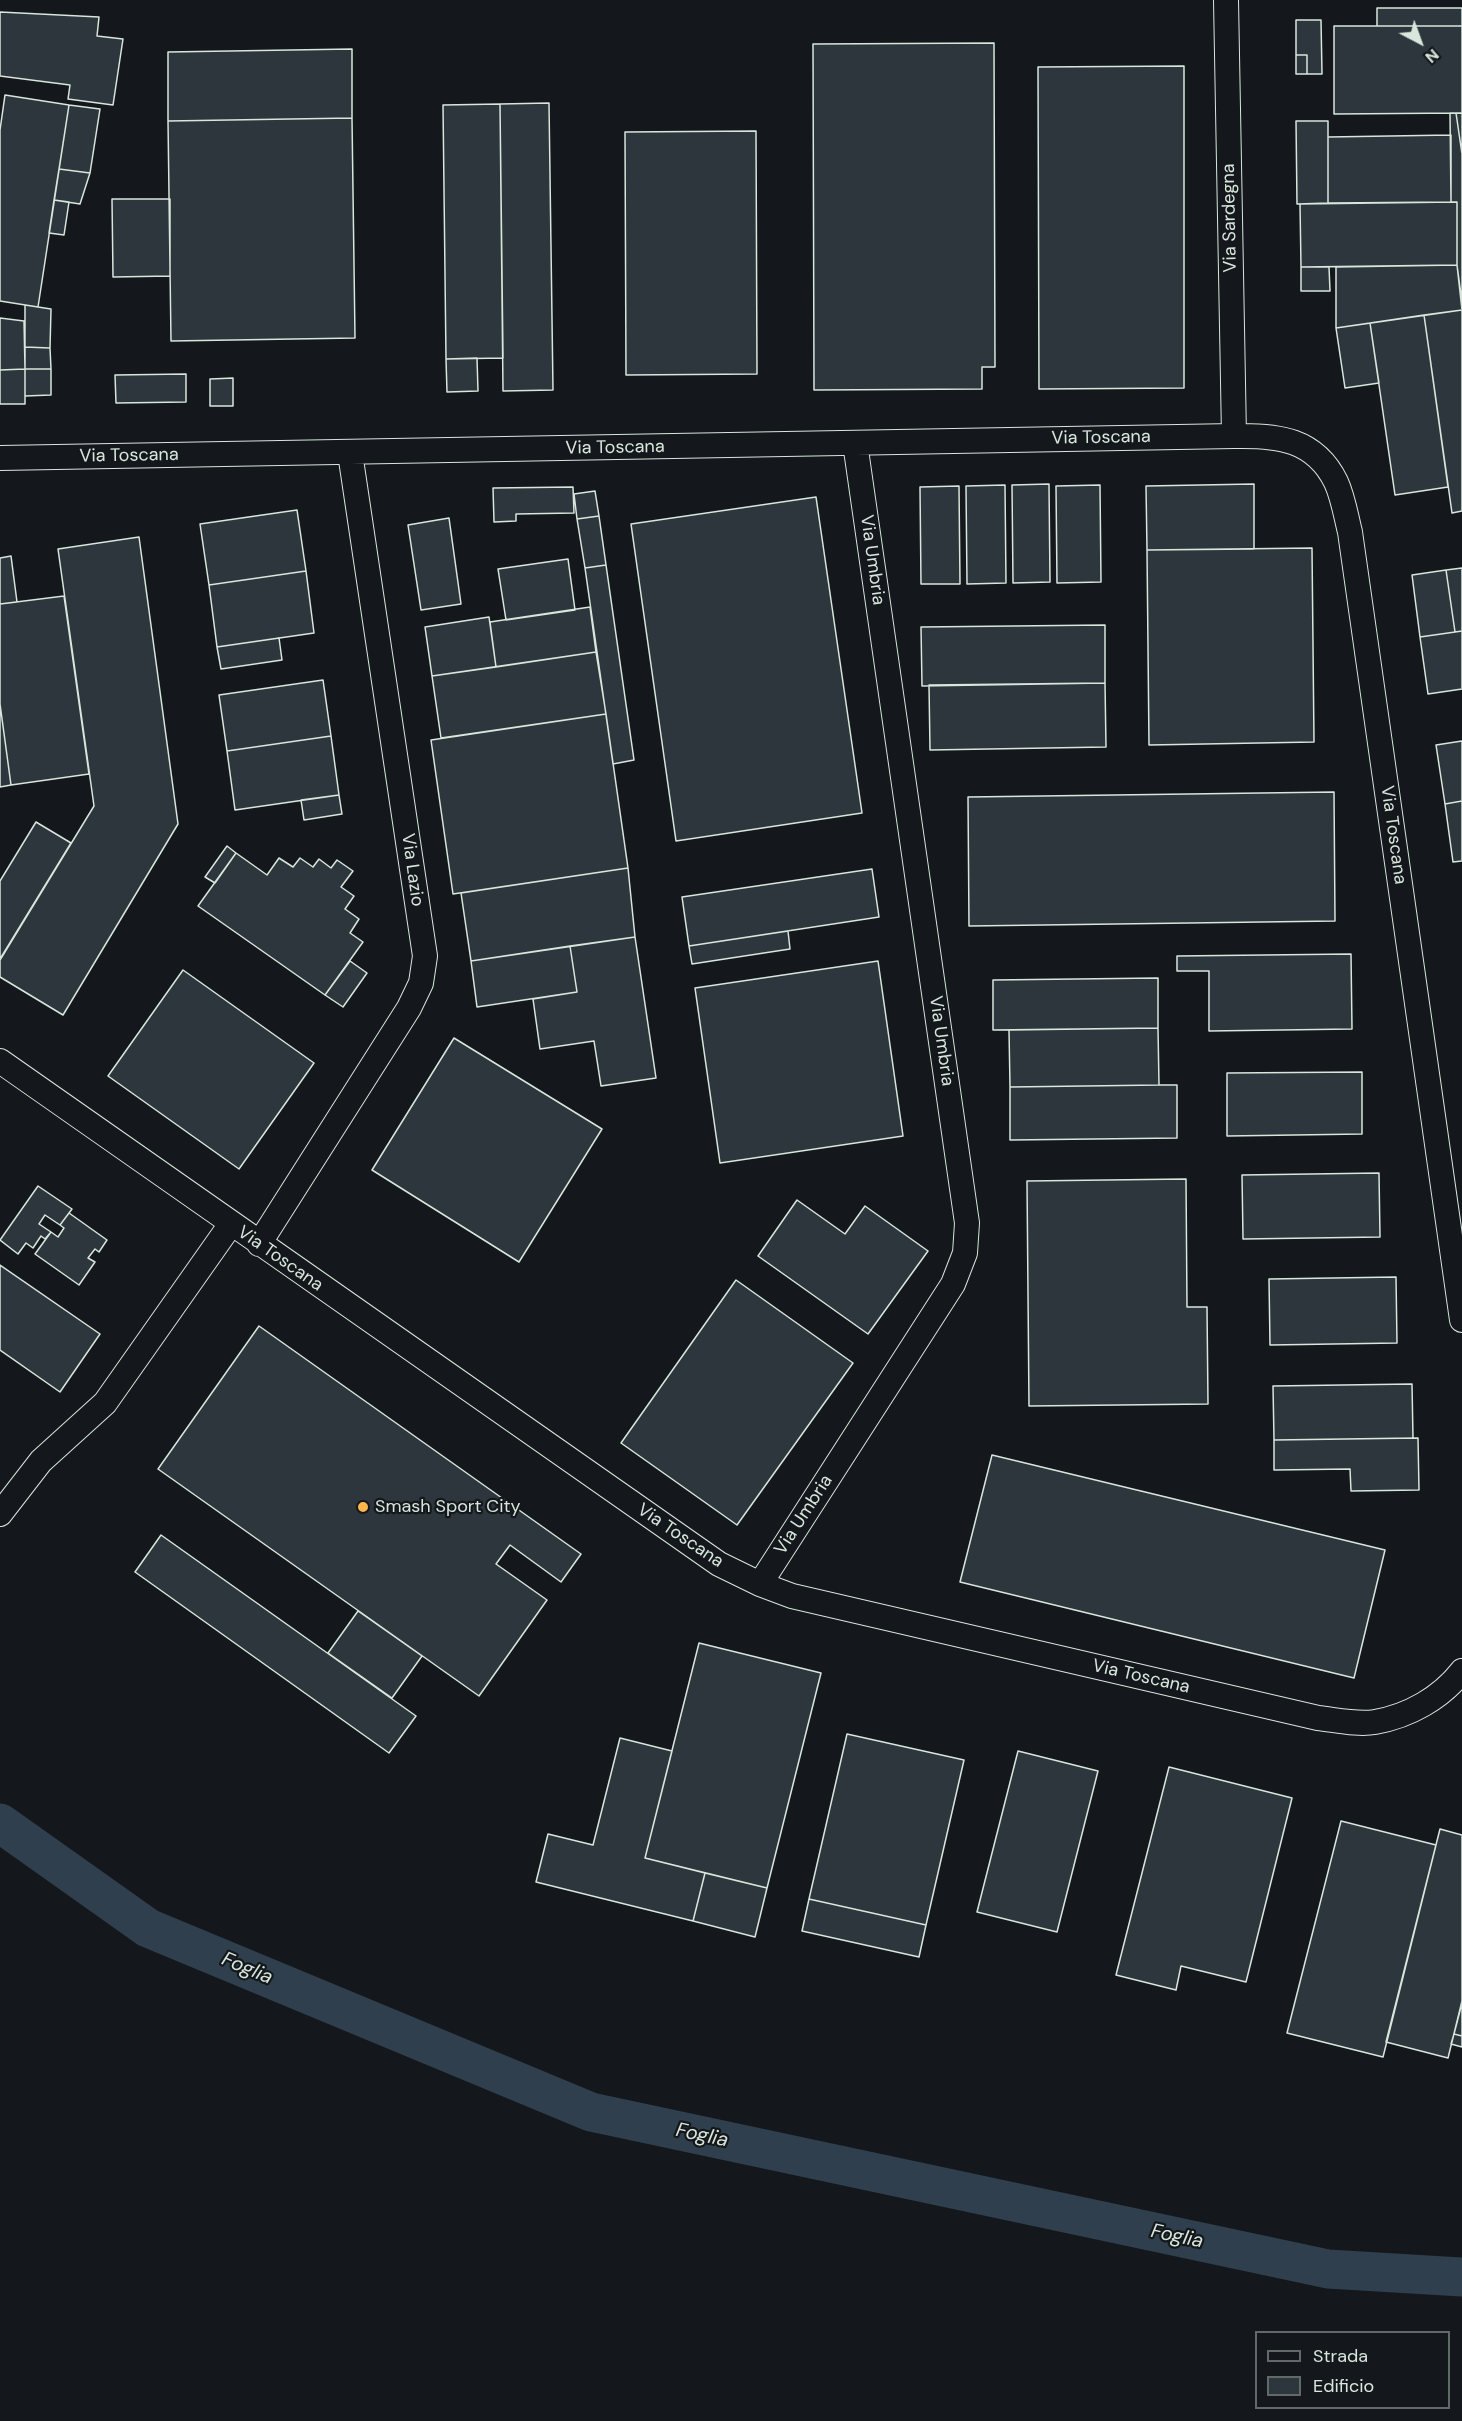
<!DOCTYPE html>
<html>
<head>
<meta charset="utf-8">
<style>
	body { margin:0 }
	#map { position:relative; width:1462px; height:2421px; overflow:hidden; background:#14181c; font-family:"DM Sans",sans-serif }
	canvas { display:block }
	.legend { position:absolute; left:1255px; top:2331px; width:195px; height:78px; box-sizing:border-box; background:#14181c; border:2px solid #626a69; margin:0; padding:8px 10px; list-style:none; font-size:18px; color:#d8e6dc }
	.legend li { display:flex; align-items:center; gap:12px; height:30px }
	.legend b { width:30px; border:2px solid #626a69 }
	.north { position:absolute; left:1390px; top:12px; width:60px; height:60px; -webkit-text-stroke:4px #14181c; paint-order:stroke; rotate:139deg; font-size:16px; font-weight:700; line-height:24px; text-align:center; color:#d8e6dc }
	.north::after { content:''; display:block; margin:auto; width:21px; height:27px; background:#d8e6dc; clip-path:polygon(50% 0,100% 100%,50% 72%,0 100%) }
</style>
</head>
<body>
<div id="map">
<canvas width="1462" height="2421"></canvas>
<ul class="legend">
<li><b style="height:8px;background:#14181c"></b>Strada</li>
<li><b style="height:16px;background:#2c363c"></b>Edificio</li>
</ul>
<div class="north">N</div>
</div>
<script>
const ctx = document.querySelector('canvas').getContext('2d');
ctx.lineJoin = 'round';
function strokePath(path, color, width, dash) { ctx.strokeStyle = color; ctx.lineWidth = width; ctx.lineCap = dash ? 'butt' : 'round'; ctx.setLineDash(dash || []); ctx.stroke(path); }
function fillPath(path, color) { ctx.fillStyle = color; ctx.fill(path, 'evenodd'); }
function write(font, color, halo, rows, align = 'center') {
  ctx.font = font + ' "DM Sans",sans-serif'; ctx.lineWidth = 4.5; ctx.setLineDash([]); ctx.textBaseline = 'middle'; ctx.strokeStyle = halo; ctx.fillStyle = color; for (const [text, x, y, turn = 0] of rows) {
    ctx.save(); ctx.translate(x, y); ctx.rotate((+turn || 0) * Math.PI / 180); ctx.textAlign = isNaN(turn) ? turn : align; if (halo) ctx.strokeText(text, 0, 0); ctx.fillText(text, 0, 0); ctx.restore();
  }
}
const river = new Path2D(`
	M 0,1823 L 148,1928 L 591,2112 L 1328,2269 L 1462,2277`);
const building = new Path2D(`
	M 1377,8 L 1462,8 L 1462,26 L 1377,26 Z
	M 0,12 L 99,17 L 97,36 L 123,39 L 113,105 L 68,99 L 70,85 L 0,76 Z
	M 1296,20 L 1321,20 L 1322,74 L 1307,74 L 1307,55 L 1296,55 Z
	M 1334,26 L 1462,26 L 1462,113 L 1334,114 Z
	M 994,43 L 995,367 L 982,367 L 982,389 L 814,390 L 813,44 Z
	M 352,49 L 352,118 L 168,121 L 168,52 Z
	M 1296,55 L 1307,55 L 1307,74 L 1296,74 Z
	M 1184,66 L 1184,388 L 1039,389 L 1038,67 Z
	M 5,95 L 69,105 L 38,307 L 0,301 L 0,130 Z
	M 549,103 L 553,390 L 503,391 L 500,104 Z
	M 500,104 L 503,358 L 446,359 L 443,105 Z
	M 69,105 L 100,109 L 90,173 L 59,169 Z
	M 1450,113 L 1456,113 L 1462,154 L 1462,302 L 1457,265 L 1457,202 L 1451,202 Z
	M 1456,113 L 1462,113 L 1462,154 Z
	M 352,118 L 355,338 L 171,341 L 168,121 Z
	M 1296,121 L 1328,121 L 1328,203 L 1297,204 Z
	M 756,131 L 757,374 L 626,375 L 625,132 Z
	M 1451,135 L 1451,202 L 1328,203 L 1328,137 Z
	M 59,169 L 90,173 L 80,204 L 54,200 Z
	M 112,199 L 170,199 L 170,276 L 113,277 Z
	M 54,200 L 69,202 L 64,235 L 49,233 Z
	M 1457,202 L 1457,265 L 1301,267 L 1300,204 Z
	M 1457,265 L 1462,310 L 1336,328 L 1336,267 Z
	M 1301,267 L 1329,267 L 1330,291 L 1301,291 Z
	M 25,305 L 51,309 L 50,348 L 25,347 Z
	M 1462,310 L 1462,511 L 1452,513 L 1424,315 Z
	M 1424,315 L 1448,487 L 1395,495 L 1370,323 Z
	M 0,318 L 24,321 L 25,369 L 0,370 Z
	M 1370,323 L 1379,383 L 1345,388 L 1336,328 Z
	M 25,347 L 50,348 L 51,369 L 25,369 Z
	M 477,358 L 478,391 L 447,392 L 446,359 Z
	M 25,369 L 51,369 L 51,395 L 25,396 Z
	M 25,369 L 25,404 L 0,404 L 0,370 Z
	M 186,374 L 186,402 L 116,403 L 115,375 Z
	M 233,378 L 233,406 L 210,406 L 210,379 Z
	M 1049,484 L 1050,582 L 1013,583 L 1012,485 Z
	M 1254,484 L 1254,549 L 1147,550 L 1146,486 Z
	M 1005,485 L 1006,583 L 967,584 L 966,486 Z
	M 1100,485 L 1101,582 L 1057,583 L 1056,486 Z
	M 959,486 L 960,584 L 921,584 L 920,487 Z
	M 573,487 L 574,513 L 516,514 L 516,521 L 494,522 L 493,488 Z
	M 595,491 L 599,516 L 577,519 L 574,494 Z
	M 816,497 L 862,813 L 676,841 L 631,524 Z
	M 297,510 L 306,571 L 209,585 L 200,524 Z
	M 599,516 L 606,565 L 585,568 L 577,519 Z
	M 449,518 L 461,604 L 421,610 L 408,525 Z
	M 139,537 L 178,824 L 63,1015 L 0,977 L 0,960 L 94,806 L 58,549 Z
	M 1312,548 L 1314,742 L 1149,745 L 1147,550 Z
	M 11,556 L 17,602 L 0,604 L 0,558 Z
	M 568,559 L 575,610 L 506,620 L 498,569 Z
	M 606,565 L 634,760 L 613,764 L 585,568 Z
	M 1462,568 L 1462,631 L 1455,632 L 1446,570 Z
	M 1446,570 L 1455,632 L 1420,637 L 1412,575 Z
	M 306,571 L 314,633 L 217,647 L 209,585 Z
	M 64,596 L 89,774 L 11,785 L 0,704 L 0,604 Z
	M 590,607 L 596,652 L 496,667 L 490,622 Z
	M 489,617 L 496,667 L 432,676 L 425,627 Z
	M 1105,625 L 1105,683 L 922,686 L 921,627 Z
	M 1462,631 L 1462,689 L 1428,694 L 1420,637 Z
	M 279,638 L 282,660 L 221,669 L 217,647 Z
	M 596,652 L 606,714 L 441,738 L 432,676 Z
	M 323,680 L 331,736 L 227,751 L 219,695 Z
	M 1105,683 L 1106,747 L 930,750 L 929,685 Z
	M 0,704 L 11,785 L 0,787 Z
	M 606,714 L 628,868 L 453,894 L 431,740 Z
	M 331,736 L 339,795 L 235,810 L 227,751 Z
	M 1462,741 L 1462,801 L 1445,804 L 1436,745 Z
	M 1334,792 L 1335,921 L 969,926 L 968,797 Z
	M 339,795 L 342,814 L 304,820 L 301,800 Z
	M 1462,801 L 1462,861 L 1453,862 L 1445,804 Z
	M 36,822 L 71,843 L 0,959 L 0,881 Z
	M 227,846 L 236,853 L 215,883 L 205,877 Z
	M 236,853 L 267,875 L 279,858 L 293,867 L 300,858 L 313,867 L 319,859 L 331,868 L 337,860 L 353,871 L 341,887 L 354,896 L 345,909 L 359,919 L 350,933 L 363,942 L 325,995 L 198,906 Z
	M 628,868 L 635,937 L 471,961 L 461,893 Z
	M 872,869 L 879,917 L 689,946 L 682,897 Z
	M 788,931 L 790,949 L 692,964 L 689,946 Z
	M 635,937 L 656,1078 L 601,1086 L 594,1041 L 540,1049 L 533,999 L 577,992 L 570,946 Z
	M 570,946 L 577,992 L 477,1007 L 471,961 Z
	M 1351,954 L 1352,1029 L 1209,1031 L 1209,971 L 1177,971 L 1177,956 Z
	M 350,961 L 367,973 L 343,1007 L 325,995 Z
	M 878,961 L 903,1136 L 720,1163 L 695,988 Z
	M 183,970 L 314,1063 L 239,1169 L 108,1076 Z
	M 1158,978 L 1158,1028 L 993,1030 L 993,980 Z
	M 1158,1028 L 1159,1085 L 1010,1087 L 1009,1030 Z
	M 454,1038 L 602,1129 L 519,1262 L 372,1170 Z
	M 1362,1072 L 1362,1134 L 1227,1136 L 1227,1073 Z
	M 1159,1085 L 1177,1085 L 1177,1138 L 1010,1140 L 1010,1087 Z
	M 1379,1173 L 1380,1237 L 1243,1239 L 1242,1175 Z
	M 1186,1179 L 1187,1307 L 1207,1307 L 1208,1404 L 1029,1406 L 1027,1181 Z
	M 38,1186 L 72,1209 L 60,1225 L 45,1215 L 39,1224 L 51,1232 L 45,1239 L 41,1236 L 33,1248 L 26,1243 L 18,1254 L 0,1240 Z
	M 797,1200 L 845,1234 L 865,1206 L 928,1251 L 868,1334 L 758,1256 Z
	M 69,1213 L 107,1240 L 99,1252 L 95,1249 L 88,1258 L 95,1262 L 79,1285 L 35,1254 L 51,1232 L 58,1237 L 64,1228 L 60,1225 Z
	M 0,1265 L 100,1334 L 60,1392 L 0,1350 Z
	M 1396,1277 L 1397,1343 L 1270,1345 L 1269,1279 Z
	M 736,1280 L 853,1363 L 737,1525 L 621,1443 Z
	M 259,1326 L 581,1554 L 561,1582 L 510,1545 L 496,1564 L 547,1600 L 479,1696 L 158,1469 Z
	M 1412,1384 L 1413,1438 L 1274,1440 L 1273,1386 Z
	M 1418,1438 L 1419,1490 L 1351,1491 L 1350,1469 L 1274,1470 L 1274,1440 Z
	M 992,1455 L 1385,1550 L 1354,1678 L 960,1582 Z
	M 161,1535 L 416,1716 L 389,1753 L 135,1572 Z
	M 358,1611 L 422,1656 L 392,1698 L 328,1653 Z
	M 699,1643 L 821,1673 L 767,1888 L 645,1858 Z
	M 847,1734 L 964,1760 L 926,1925 L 809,1899 Z
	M 620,1738 L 672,1751 L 645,1858 L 705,1873 L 693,1921 L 536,1882 L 548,1834 L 593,1845 Z
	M 1018,1751 L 1098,1771 L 1057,1932 L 977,1912 Z
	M 1169,1767 L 1292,1798 L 1246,1982 L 1181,1966 L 1176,1990 L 1116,1975 Z
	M 1341,1821 L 1436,1845 L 1383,2057 L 1287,2033 Z
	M 1440,1829 L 1462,1835 L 1462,2001 L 1448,2058 L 1386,2042 Z
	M 705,1873 L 767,1888 L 755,1937 L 693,1921 Z
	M 809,1899 L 926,1925 L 919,1957 L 802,1931 Z
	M 1462,2003 L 1462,2036 L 1454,2034 Z
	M 1454,2034 L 1462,2036 L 1462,2047 L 1451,2044 Z`);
const minor = new Path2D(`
	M 1226,0 L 1234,436
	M 0,458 L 1234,436 C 1278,435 1315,439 1336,482 C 1343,497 1346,516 1350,532 L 1462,1320
	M 0,1061 L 719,1564 L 760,1584 L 792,1596 L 1318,1718 C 1336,1720 1358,1725 1375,1722 C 1409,1716 1441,1698 1462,1671
	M 259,1244 L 409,1008 L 421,983 L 425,956 L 350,453
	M 0,1514 L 41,1461 L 105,1403 L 231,1224
	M 760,1584 L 953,1284 L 965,1253 L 967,1223 L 855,443`);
const markers = [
	[363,1507,6,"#ffb74d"]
];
const streetNames = [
	["Via Sardegna",1230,218,-91],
	["Via Toscana",1101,438,-1],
	["Via Toscana",615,448,-1],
	["Via Toscana",129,456,-1],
	["Via Umbria",872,560,82],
	["Via Toscana",1393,835,82],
	["Via Lazio",412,870,82],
	["Via Umbria",941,1041,82],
	["Via Toscana",280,1259,35],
	["Via Umbria",804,1515,-57],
	["Via Toscana",680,1536,34],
	["Via Toscana",1141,1677,13]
];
const poiNames = [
	["Smash Sport City",375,1507]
];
const waterNames = [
	["Foglia",247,1969,23],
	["Foglia",702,2136,12],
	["Foglia",1177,2237,12]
];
strokePath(river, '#2f3f4d', 39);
fillPath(building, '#2c363c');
strokePath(building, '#d8e6dc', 1.5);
strokePath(minor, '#d8e6dc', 26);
strokePath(minor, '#14181c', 24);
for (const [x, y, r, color] of markers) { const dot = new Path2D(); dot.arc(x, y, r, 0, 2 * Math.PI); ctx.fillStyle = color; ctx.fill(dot); strokePath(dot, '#14181c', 2); }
write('18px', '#d8e6dc', '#14181c', streetNames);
write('18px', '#d8e6dc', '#14181c', poiNames, 'left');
write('italic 20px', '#d8e6dc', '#14181c', waterNames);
</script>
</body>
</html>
